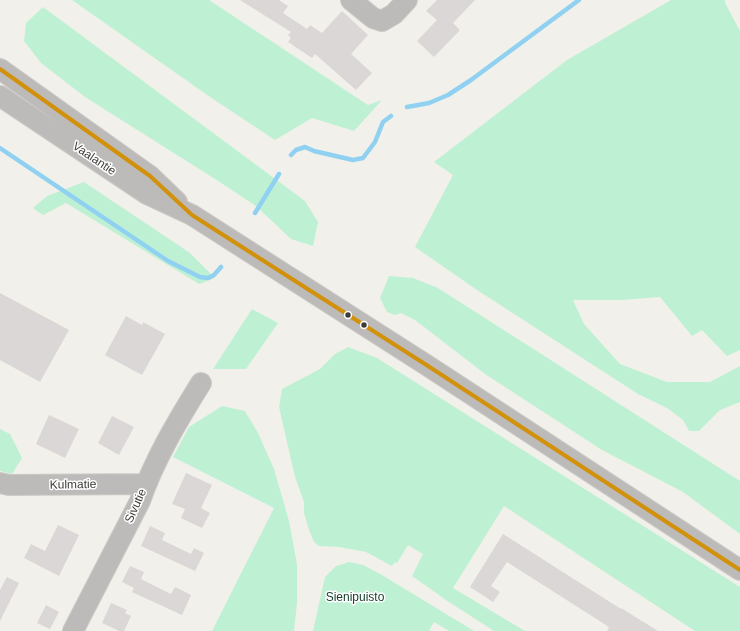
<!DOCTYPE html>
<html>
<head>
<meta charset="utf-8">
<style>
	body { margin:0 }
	canvas { display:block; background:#f2f0ea }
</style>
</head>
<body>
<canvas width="740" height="631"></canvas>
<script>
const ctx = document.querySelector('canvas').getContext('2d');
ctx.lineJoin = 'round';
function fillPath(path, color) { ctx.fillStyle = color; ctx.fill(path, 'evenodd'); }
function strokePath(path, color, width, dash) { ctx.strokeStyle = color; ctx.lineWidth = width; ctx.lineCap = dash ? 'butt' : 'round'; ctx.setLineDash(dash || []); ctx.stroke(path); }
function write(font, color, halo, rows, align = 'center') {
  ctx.font = font + ' Helvetica,sans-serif'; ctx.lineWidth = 3; ctx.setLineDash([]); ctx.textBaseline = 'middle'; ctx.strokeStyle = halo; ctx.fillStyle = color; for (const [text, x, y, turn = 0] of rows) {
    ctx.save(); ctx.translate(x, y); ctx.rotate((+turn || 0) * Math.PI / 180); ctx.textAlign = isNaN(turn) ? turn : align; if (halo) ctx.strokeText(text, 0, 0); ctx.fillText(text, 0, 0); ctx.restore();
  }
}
const green = new Path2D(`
	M 72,0 L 209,0 L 368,105 L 382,100 L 354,131 L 312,118 L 275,140 L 210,97 Z
	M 671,0 L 725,0 L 725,3 L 740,31 L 740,350 L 727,356 L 702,330 L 692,336 L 660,297 L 622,300 L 573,300 L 584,324 L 620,364 L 667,382 L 710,382 L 740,366 L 740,402 L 720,410 L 699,431 L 689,431 L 683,420 L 667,408 L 638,394 L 477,290 L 415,247 L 453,175 L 434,162 L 567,60 Z
	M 43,7 L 305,201 L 318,222 L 313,246 L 291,239 L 256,206 L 215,179 L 85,97 L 41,63 L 24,41 L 26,23 Z
	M 84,182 L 190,253 L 215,278 L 199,284 L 66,203 L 43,215 L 33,208 L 47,196 Z
	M 389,276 L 413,278 L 438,288 L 740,481 L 740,534 L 683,492 L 602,450 L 485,374 L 415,320 L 401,313 L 395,315 L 387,312 L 380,298 Z
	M 252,309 L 278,323 L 246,369 L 213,369 Z
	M 348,347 L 377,358 L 740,587 L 740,631 L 695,631 L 504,506 L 453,588 L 525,631 L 494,631 L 446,600 L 412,576 L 423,554 L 408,545 L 397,563 L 395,562 L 392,566 L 366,552 L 339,547 L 319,546 L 314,542 L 309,530 L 304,513 L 304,502 L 295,477 L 279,407 L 282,389 L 320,369 L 335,354 Z
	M 222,406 L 245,411 L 258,433 L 274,469 L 289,521 L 297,564 L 297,603 L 294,631 L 212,631 L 274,508 L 173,457 L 189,427 Z
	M 0,429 L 10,434 L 22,458 L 12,474 L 0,471 Z
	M 349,562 L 363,565 L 382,575 L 474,631 L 449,631 L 434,622 L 429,631 L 313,631 L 325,577 L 336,566 Z`);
const stream = new Path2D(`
	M 407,107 L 429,103 L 448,95 L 471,80 L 579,0
	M 0,148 L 168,261 L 200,277 L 208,278 L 214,275 L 221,267
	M 291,155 L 296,150 L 305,147 L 314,151 L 353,160 L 363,158 L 375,142 L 383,122 L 391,116
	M 255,213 L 279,174`);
const building = new Path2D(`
	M 240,0 L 279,0 L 288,6 L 283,13 L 307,29 L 310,25 L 322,33 L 342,11 L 368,35 L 351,54 L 372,73 L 356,90 L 315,54 L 312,58 L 288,42 L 291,38 L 288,35 L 291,32 Z
	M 437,0 L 475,0 L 453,23 L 460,30 L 434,57 L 417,41 L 437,20 L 426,11 Z
	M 0,293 L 69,330 L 40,382 L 0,360 Z
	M 126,316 L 142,325 L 143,322 L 165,334 L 142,375 L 105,355 Z
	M 49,415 L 79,429 L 65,458 L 36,444 Z
	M 112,416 L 134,427 L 119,455 L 98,443 Z
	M 186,473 L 212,485 L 201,508 L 210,513 L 202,528 L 181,518 L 185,509 L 172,504 Z
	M 58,525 L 79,535 L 59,576 L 24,558 L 31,544 L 45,551 Z
	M 150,526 L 165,533 L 162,540 L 191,554 L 194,548 L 204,553 L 195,571 L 141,546 Z
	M 503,534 L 621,609 L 621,608 L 658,631 L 607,631 L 609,627 L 507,562 L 491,586 L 500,592 L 493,602 L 470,587 Z
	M 130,566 L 144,572 L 141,579 L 171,594 L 175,587 L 191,595 L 182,615 L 132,592 L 134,588 L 122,582 Z
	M 7,577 L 19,583 L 0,621 L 0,590 Z
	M 111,603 L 127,610 L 125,613 L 131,616 L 124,631 L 119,631 L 102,623 Z
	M 46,605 L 59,612 L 50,629 L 37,623 Z`);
const minor = new Path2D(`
	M 351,0 L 373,18 L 382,21 L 394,14 L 407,0
	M 0,69 L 150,176 L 177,202
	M 0,96 L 147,194 L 192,215 L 428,366 L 740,570
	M 0,483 L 9,485 L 146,484
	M 73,631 L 140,501 C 154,460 178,420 201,383`);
const bus1 = new Path2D(`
	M 0,69 L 150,176 L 192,215 L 428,366 L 740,570`);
const markers = [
	[348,315,3.5,"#3c3b37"],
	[364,325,3.5,"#3c3b37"]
];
const streetNames = [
	["Vaalantie",94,159,34],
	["Kulmatie",73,485,-1],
	["Sivutie",136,506,-66]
];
const parkNames = [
	["Sienipuisto",355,598]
];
fillPath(green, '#bef1d3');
strokePath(stream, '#90d1f2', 4.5);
fillPath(building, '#dad7d6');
strokePath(minor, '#cdcbc7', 22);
strokePath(minor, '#bdbaba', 20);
strokePath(bus1, '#d2910b', 4);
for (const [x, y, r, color] of markers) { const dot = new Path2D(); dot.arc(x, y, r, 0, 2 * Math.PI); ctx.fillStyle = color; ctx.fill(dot); strokePath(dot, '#fff', 1.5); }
write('12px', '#3c3b37', '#fff', streetNames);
write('12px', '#113b28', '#fff', parkNames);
</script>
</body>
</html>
